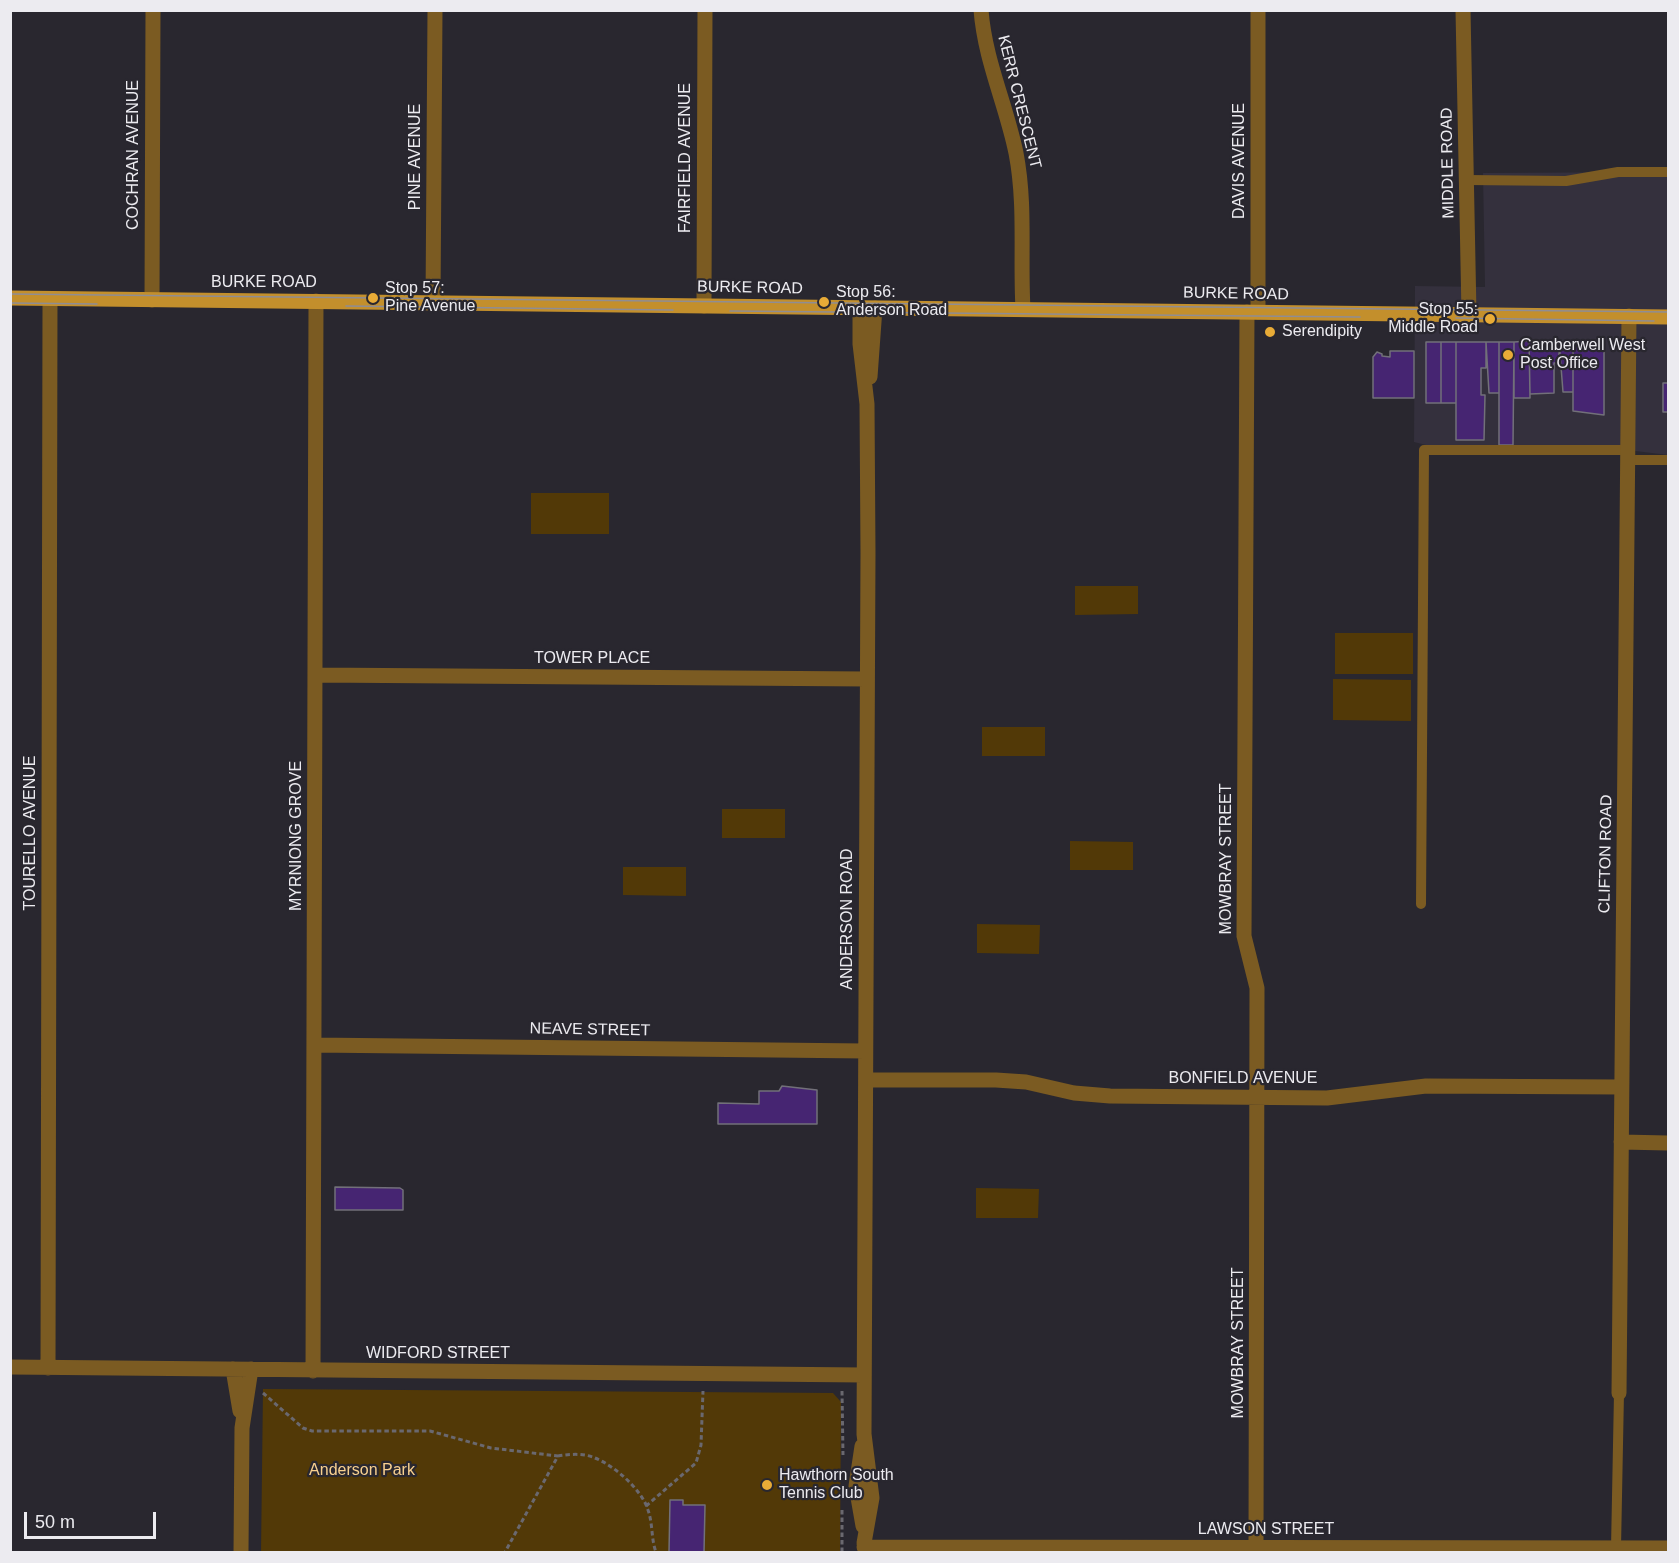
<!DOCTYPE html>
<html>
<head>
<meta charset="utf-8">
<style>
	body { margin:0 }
	#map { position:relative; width:1679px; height:1563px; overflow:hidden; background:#29272f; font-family:Arial,sans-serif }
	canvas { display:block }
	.frame { position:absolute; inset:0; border:12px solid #ecebf0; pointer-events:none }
	.scale { position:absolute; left:24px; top:1512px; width:132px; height:27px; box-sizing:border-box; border:3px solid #ecebf0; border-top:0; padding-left:8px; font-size:18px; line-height:21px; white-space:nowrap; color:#ecebf0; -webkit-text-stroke:4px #29272f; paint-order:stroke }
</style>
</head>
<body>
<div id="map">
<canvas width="1679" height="1563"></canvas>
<div class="frame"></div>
<div class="scale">50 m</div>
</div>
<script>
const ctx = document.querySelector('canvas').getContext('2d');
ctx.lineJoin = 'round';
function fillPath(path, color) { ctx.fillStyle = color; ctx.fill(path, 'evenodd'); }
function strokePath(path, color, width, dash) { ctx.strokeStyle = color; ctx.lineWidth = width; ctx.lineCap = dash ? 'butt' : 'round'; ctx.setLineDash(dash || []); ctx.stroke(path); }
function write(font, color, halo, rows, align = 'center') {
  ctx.font = font + ' Arial,sans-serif'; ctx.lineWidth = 4.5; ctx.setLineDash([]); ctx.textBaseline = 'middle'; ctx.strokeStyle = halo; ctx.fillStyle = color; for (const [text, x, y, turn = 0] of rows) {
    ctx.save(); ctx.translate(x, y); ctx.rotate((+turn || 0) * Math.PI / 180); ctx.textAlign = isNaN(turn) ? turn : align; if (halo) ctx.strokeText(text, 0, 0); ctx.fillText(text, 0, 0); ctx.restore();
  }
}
const built = new Path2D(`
	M 1668,172 L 1668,455 L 1603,447 L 1426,445 L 1414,442 L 1415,286 L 1485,287 L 1483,173 Z`);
const green = new Path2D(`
	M 531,493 L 609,493 L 609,534 L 531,534 Z
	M 1075,586 L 1138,586 L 1138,614 L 1075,615 Z
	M 1335,633 L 1413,633 L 1413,674 L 1335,674 Z
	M 1333,679 L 1411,680 L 1411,721 L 1333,720 Z
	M 982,727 L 1045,727 L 1045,756 L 982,756 Z
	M 722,809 L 785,809 L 785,838 L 722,838 Z
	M 1070,841 L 1133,842 L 1133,870 L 1070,870 Z
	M 623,867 L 686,867 L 686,896 L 623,895 Z
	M 977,924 L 1040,925 L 1039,954 L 977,953 Z
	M 976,1188 L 1039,1189 L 1038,1218 L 976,1218 Z
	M 263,1389 L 833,1393 L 841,1402 L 840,1552 L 261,1552 Z`);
const building = new Path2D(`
	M 1529,341 L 1530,398 L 1514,398 L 1514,342 Z
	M 1529,341 L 1559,341 L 1559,363 L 1554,363 L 1554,393 L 1530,394 Z
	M 1559,341 L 1573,341 L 1573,392 L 1563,392 Z
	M 1573,341 L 1589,341 L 1588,345 L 1600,345 L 1604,350 L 1604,415 L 1573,411 Z
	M 1426,342 L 1441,342 L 1441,403 L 1426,403 Z
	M 1441,342 L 1456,342 L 1456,403 L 1441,403 Z
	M 1456,342 L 1486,342 L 1486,368 L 1481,368 L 1481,395 L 1485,395 L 1484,440 L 1456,440 Z
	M 1486,342 L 1499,342 L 1499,393 L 1489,393 Z
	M 1499,342 L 1514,342 L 1513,445 L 1499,445 Z
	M 1390,351 L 1414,351 L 1414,398 L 1373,398 L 1373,357 L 1377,352 L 1382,354 L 1382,356 L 1390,357 Z
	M 1663,383 L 1668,383 L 1668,412 L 1663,412 Z
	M 782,1086 L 817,1090 L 817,1124 L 718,1124 L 718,1103 L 759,1104 L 759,1091 L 779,1091 Z
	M 335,1187 L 400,1188 L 403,1190 L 403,1210 L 335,1210 Z
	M 670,1500 L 683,1500 L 683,1505 L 705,1505 L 704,1552 L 669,1552 Z`);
const path = new Path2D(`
	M 842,1391 L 843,1455
	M 263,1393 L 303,1428 L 312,1431 L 430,1431 L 491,1448 L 558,1456 L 505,1552
	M 558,1456 C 570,1454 584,1453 595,1458 C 615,1466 642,1490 648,1510 C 653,1524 651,1539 656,1552
	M 646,1506 L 696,1463 L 701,1445 L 703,1391
	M 842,1552 L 842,1510`);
const service = new Path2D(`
	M 1467,180 L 1566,181 L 1618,172 L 1668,172
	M 1628,460 L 1668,460
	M 1421,904 L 1424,450 L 1628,450
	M 1616,1548 L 1619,1393`);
const minor = new Path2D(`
	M 981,10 C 985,61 1006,104 1016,153 C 1026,205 1020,257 1023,309
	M 1258,10 L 1258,312
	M 1463,10 L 1469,314
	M 152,300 L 153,10
	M 433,303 L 435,10
	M 704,306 L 705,10
	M 860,308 L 860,344 L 867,404 L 868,553 L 864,1434 L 872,1498 L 864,1543
	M 1247,312 L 1244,936 L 1257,988 L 1256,1548
	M 870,377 L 875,308
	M 316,675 L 867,679
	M 314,1045 L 865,1051
	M 866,1080 L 996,1080 L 1026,1082 L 1074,1093 L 1110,1096 L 1327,1098 L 1426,1086 L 1621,1087
	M 1621,1142 L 1668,1143
	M 10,1367 L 864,1375
	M 48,1368 L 50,299
	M 233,1369 L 240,1411
	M 313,1371 L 316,301
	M 1619,1393 L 1629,316
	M 862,1446 L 856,1486 L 863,1526
	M 864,1547 L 1668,1548
	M 241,1552 L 242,1428 L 251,1369`);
const primary = new Path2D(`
	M 10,298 L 1668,317`);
const tram = new Path2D(`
	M 10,294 L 1668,312
	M 10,303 L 97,304
	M 346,306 L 673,310
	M 730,311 L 1360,317
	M 1456,318 L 1654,321`);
const markers = [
	[373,298,6,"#e8ab37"],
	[824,302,6,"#e8ab37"],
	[1490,319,6,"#e8ab37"],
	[1270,332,6,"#e8ab37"],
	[1508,355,6,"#e8ab37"],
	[767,1485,6,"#e8ab37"]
];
const streetNames = [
	["KERR CRESCENT",1019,102,76],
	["COCHRAN AVENUE",134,155,-90],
	["PINE AVENUE",416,157,-90],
	["FAIRFIELD AVENUE",686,158,-90],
	["DAVIS AVENUE",1240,161,-90],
	["MIDDLE ROAD",1448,163,-91],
	["BURKE ROAD",264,283],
	["BURKE ROAD",750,288,1],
	["BURKE ROAD",1236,294,1],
	["TOWER PLACE",592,659],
	["TOURELLO AVENUE",31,833,-90],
	["MYRNIONG GROVE",297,836,-90],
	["CLIFTON ROAD",1606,854,-89],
	["MOWBRAY STREET",1227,859,-90],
	["ANDERSON ROAD",848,919,-90],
	["NEAVE STREET",590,1030,1],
	["BONFIELD AVENUE",1243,1079],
	["MOWBRAY STREET",1239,1343,-90],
	["WIDFORD STREET",438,1354],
	["LAWSON STREET",1266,1530]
];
const poiNames = [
	["Stop 57:",385,289],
	["Pine Avenue",385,307],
	["Stop 56:",836,293],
	["Anderson Road",836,311],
	["Stop 55:",1478,310,"right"],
	["Middle Road",1478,328,"right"],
	["Serendipity",1282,332],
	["Camberwell West",1520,346],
	["Post Office",1520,364],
	["Hawthorn South",779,1476],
	["Tennis Club",779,1494]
];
const parkNames = [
	["Anderson Park",362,1471]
];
fillPath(built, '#34303d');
fillPath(green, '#523907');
fillPath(building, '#462572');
strokePath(building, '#727079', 1.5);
strokePath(path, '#6a686f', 3, [4.5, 3]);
strokePath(service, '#7b5b22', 10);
strokePath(minor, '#7b5b22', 15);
strokePath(primary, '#c38f2c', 15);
strokePath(tram, '#8f8d94', 1.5);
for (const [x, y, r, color] of markers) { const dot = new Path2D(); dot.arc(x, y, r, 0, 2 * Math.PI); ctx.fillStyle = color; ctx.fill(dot); strokePath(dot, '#29272f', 2); }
write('16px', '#ecebf0', '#29272f', streetNames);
write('16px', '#ecebf0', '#29272f', poiNames, 'left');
write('16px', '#f8d08f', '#29272f', parkNames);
</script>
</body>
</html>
